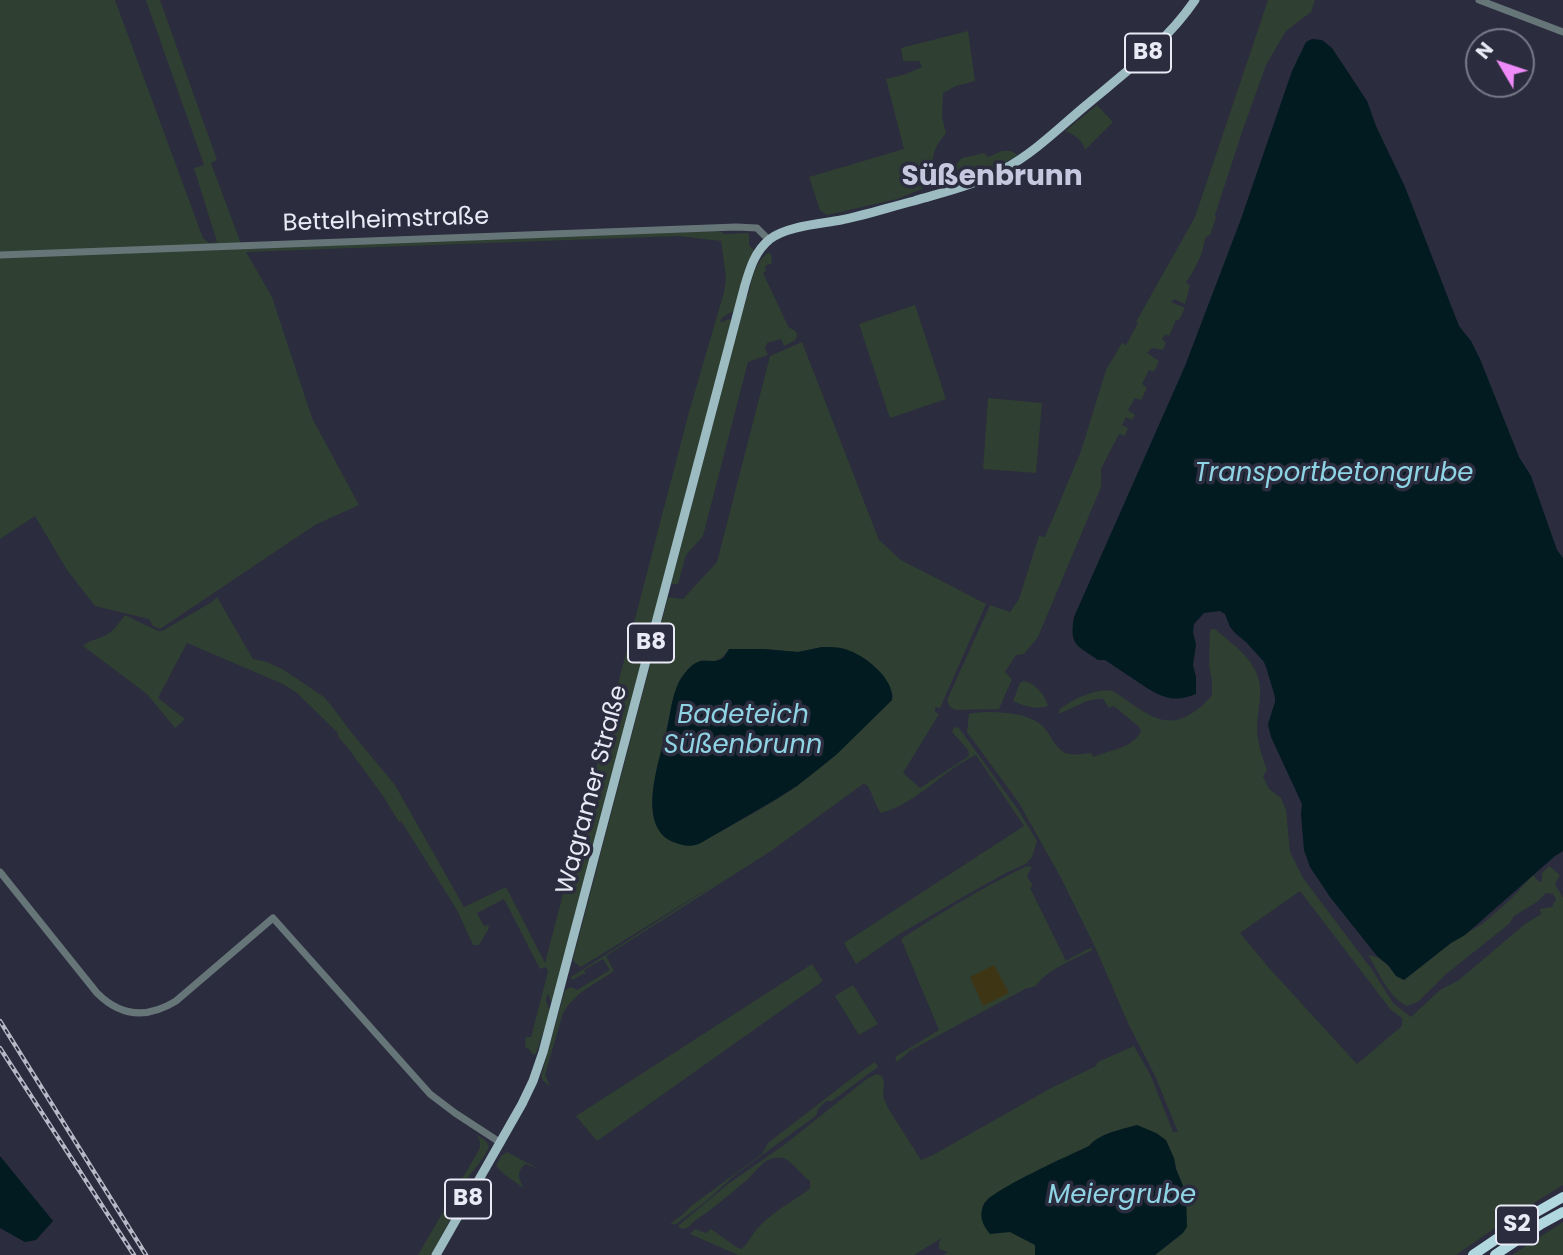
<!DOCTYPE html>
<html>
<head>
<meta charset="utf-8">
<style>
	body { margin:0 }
	#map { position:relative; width:1563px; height:1255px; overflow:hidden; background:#2b2c3e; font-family:Poppins,sans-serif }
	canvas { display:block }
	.north { position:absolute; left:1465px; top:28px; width:70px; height:70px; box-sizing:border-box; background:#2b2c3e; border:2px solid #777888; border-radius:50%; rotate:309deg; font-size:19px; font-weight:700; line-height:28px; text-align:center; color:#e9eaf6 }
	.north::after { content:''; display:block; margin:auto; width:24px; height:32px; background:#ee8bf8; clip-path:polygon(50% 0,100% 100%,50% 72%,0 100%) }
</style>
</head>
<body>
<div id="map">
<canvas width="1563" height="1255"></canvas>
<div class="north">N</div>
</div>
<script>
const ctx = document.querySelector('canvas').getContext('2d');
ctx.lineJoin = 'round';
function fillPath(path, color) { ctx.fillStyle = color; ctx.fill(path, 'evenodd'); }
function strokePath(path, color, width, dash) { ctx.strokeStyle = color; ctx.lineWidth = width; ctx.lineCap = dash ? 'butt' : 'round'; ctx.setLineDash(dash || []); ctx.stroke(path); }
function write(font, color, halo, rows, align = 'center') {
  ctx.font = font + ' Poppins,sans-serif'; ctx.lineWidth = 7; ctx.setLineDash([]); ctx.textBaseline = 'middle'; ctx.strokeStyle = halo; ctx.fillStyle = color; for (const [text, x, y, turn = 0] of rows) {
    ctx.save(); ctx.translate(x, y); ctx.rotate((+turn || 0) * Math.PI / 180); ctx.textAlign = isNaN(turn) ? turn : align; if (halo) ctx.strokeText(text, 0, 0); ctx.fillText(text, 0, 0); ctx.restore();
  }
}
const green = new Path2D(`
	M 0,0 L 115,0 L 203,238 L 209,243 L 217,242 L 194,168 L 204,165 L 146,0 L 160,0 L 217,160 L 211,163 L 243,249 L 714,231 L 722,232 L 724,234 L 748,233 L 749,235 L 749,245 L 754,250 L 746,266 L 735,310 L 723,317 L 720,321 L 722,322 L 729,319 L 732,321 L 553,1001 L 550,1001 L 549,995 L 547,995 L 546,1000 L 550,1012 L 536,1054 L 533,1055 L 529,1049 L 525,1047 L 526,1037 L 531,1037 L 548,972 L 546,967 L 540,969 L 504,899 L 477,913 L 484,926 L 489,925 L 488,930 L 479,945 L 473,945 L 457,910 L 401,821 L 399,822 L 383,796 L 348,748 L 339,738 L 337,732 L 297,693 L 283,684 L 187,643 L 158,698 L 185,719 L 175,728 L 147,694 L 83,646 C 89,640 96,640 104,636 C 113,632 119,623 125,615 L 158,631 L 162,631 L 212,602 L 217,597 L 253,659 L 267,662 L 284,670 L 324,697 L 334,709 L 351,732 L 395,785 L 464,907 L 506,887 L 545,963 L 689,412 L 724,292 L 726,277 L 721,241 L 678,236 L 246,252 L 272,297 L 312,418 L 359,505 L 315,525 L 160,629 L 153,626 L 149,619 L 95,606 L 67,570 L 35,516 L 0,539 Z
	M 1268,0 L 1315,0 L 1311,12 L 1286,31 L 1266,65 L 1242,132 L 1215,215 L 1216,218 L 1210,235 L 1207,236 C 1204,240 1204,244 1203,248 C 1202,255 1191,277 1186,282 L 1190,286 L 1185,304 L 1174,299 L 1171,302 L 1185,308 L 1179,320 L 1176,320 L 1169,336 L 1166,334 L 1162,339 L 1166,343 L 1163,350 L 1152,348 L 1147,353 L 1159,361 L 1154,372 L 1149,370 L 1142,384 L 1147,388 L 1141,400 L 1135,398 L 1128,410 L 1135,415 L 1132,420 L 1126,417 L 1122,425 L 1128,428 L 1125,436 L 1119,434 L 1101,469 L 1101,487 L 1038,637 L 1024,654 L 1016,655 L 1005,672 L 1012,679 L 999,709 L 956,710 L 950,707 L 947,700 L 990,605 L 1010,612 L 1019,599 L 1039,536 L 1045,537 L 1081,451 L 1106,370 L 1122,343 L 1126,345 L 1138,323 L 1136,322 L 1195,217 Z
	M 968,31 L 975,81 L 956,86 L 943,93 L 942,117 L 946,133 C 930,152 932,161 934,184 L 897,199 L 827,215 L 820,210 L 809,177 L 904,149 L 886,79 L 906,74 L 922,67 L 919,61 L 903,61 L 901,48 Z
	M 1097,105 L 1113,122 L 1085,150 C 1083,141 1074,134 1065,131 Z
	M 1002,151 L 1011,151 L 1018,155 L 992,170 L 960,182 L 956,170 L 956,164 L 962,158 L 984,153 L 988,157 Z
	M 768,253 L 771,254 L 772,263 L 765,266 L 766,271 L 763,273 L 789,328 C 795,329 800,334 795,340 C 793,342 787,344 784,346 L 781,339 L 767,343 L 765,348 L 768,355 L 748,362 L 703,536 L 686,555 L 678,584 L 671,584 L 747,295 L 748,295 C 752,280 755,262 768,253 Z
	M 915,305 L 946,399 L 890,418 L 859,324 Z
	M 802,342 L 879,540 L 901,560 L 986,604 L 940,708 L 935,707 L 935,712 L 939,714 L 903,773 L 920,788 L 969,756 L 968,750 L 952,732 L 954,727 L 959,728 L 1019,811 L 1037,841 L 1032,857 L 1027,863 L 1004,874 L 963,897 L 898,935 L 856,964 L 844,943 L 1024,826 L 976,755 C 943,770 918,803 881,813 C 875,806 873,794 867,785 L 863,784 L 771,851 L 606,956 L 614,971 L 580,993 L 568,1005 L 563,1013 L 545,1075 L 550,1086 L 543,1081 L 541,1076 L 565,990 L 571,987 L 577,990 L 610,970 L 603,959 L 584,970 L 586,974 L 583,974 L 572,980 L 571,977 L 720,881 L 581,967 L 575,963 L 573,959 L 668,597 L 683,599 L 717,562 L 770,356 ZM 822,647 L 833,647 L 890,688 L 893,695 L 892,700 C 862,729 833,760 799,784 C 774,803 746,817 720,832 L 653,816 L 652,798 L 672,703 L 680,679 L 701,660 C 716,663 720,661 729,649 L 764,649 L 798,652 Z
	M 988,398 L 1042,403 L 1036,473 L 983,469 Z
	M 1212,629 L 1215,629 C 1229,641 1245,652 1254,668 C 1265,687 1258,707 1257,727 C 1257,742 1262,756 1267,770 L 1263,776 L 1269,789 L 1281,798 L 1286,810 L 1290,852 L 1303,878 L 1373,971 L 1393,1003 L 1411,1017 L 1440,990 L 1459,980 L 1525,924 L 1541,914 L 1540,909 L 1552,907 L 1556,899 L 1553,894 L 1546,893 L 1537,902 L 1514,916 L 1509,924 L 1445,975 L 1418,1002 L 1407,1006 C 1388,997 1379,972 1368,955 C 1382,957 1388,965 1396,976 L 1409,976 L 1451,943 L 1482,924 L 1510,900 L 1533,875 L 1539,882 L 1542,881 L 1542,873 L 1549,866 L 1560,875 L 1555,884 L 1563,898 L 1563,1185 L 1511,1217 L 1456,1255 L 1155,1255 L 1183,1233 L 1186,1193 L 1176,1169 L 1174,1158 L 1137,1125 C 1120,1130 1100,1133 1089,1146 L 1038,1171 L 987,1199 L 1010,1232 L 1036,1245 L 1035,1255 L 944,1255 L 948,1252 L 939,1249 L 939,1242 L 942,1238 L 914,1255 L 738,1255 L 690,1234 L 695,1229 L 706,1233 L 711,1229 L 738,1248 L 742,1249 C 748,1243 751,1236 756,1230 C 770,1214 789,1203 807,1191 L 810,1188 L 810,1181 C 801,1175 791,1159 782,1158 C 776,1157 771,1158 766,1161 C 759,1166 753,1174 747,1180 C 730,1194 714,1208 696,1220 C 689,1225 688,1231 679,1228 L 679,1225 L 728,1184 L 784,1145 L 868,1078 L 877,1074 L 882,1076 L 884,1083 L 883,1096 L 888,1108 L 921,1160 L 933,1155 L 1051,1088 L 1096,1066 L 1098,1062 L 1134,1046 L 1151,1076 L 1173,1132 L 1178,1132 L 1155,1076 L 1128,1023 L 1095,947 L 1060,876 L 1019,803 L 967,732 L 969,714 C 989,710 1023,712 1039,723 C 1051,731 1054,751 1069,754 C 1075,755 1084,754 1091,753 L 1094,757 C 1111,749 1132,749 1141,731 L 1139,727 L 1114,706 L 1109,708 L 1103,699 L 1096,699 L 1087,701 L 1061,713 L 1059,713 L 1059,710 C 1070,700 1099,687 1113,691 C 1136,705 1160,731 1187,716 C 1198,710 1205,704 1212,695 L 1212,680 L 1209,666 L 1210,631 ZM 1300,891 L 1391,1010 L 1402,1018 L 1402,1026 L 1357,1064 L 1269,968 L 1240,933 Z
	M 1024,681 C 1035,683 1045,695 1048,706 C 1035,710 1024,706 1013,701 L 1020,683 Z
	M 1027,866 L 1032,867 L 1027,876 L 1033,886 L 1030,888 L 1066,961 L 1088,949 L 1092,948 L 1092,950 C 1075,959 1046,970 1036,986 L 1025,989 L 911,1050 L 897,1062 L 895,1057 L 939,1030 L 901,939 C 942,912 983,887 1027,866 Z
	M 812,964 L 823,981 L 597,1141 L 576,1116 Z
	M 853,985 L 878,1024 L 859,1035 L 835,996 Z
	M 875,1062 L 878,1067 L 832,1101 L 826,1101 L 818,1109 L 817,1114 L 813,1118 L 736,1174 L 704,1203 L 676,1224 L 670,1224 L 682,1215 L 691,1206 L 762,1154 L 768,1143 L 852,1078 Z
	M 477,1135 L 486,1141 L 489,1147 C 484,1160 473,1169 466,1181 L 467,1182 L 466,1191 L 431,1255 L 418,1255 L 480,1148 L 480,1142 Z
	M 507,1152 L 541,1170 L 526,1164 C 515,1171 519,1181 525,1189 L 505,1175 L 496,1166 L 501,1156 Z
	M 1563,1222 L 1563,1255 L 1512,1255 Z`);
const sand = new Path2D(`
	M 994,965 L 1009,993 L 983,1006 L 970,977 Z`);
const water = new Path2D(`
	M 1312,39 L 1322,40 L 1332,48 L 1367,101 L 1376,126 L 1405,187 L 1459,326 L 1471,341 L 1480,359 L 1519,457 L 1531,476 L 1557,550 L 1563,558 L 1563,851 L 1555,856 L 1465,935 L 1451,943 L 1404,980 L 1396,976 L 1389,966 L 1377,956 L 1330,897 L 1310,867 L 1304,850 L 1301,814 L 1302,804 L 1271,737 L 1268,724 L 1275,702 L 1275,697 L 1267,670 L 1264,662 L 1246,642 L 1236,634 L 1230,627 L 1225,614 L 1220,611 L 1204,613 L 1194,624 L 1193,632 L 1196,645 L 1193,665 L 1196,677 L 1196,694 C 1171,704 1159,696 1138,682 C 1127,675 1116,667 1105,660 L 1098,660 C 1077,645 1069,646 1074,617 L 1185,366 L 1241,219 L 1292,71 L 1306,42 Z
	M 822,647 C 830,647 837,647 845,649 C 863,654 895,678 892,700 L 836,755 L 797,786 L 773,801 L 699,844 C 689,847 684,846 673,842 C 635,826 660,758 667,729 C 671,712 672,691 682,677 C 686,671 694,661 702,661 C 709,660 716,663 723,658 C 725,656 727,652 729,649 L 764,649 L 798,652 Z
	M 1137,1125 L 1156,1133 L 1166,1140 L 1174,1158 L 1176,1169 L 1186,1193 L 1187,1227 L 1183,1233 L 1155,1255 L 1035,1255 L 1035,1245 L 1010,1232 L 990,1234 C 983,1226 978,1215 984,1204 C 991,1190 1070,1155 1089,1146 C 1100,1133 1120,1130 1137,1125 Z
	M 0,1156 L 53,1221 L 36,1240 L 25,1242 L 0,1228 Z`);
const tertiary = new Path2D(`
	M 1479,0 L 1563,32
	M 0,255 L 736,227 L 757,228 L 769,240
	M 0,872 L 97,993 C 121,1017 147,1019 176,1001 L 273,918 L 430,1094 L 455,1113 L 501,1143`);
const primary = new Path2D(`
	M 436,1255 L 522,1104 L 533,1081 L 543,1052 L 745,285 C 750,268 755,251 770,239 C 787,226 820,224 841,220 C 866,215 890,207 914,201 C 944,192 976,185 1004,169 C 1034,153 1059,128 1084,107 C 1123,74 1166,43 1195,0`);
const motorway = new Path2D(`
	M 1473,1255 L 1535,1213 L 1563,1197
	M 1495,1255 L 1541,1224 L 1563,1212`);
const rail = new Path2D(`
	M 0,1021 L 146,1255
	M 0,1048 L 134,1255`);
const shields = [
	[1148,53,46],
	[651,643,46],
	[468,1199,46],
	[1517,1225,42]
];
const shieldNames = [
	["B8",1148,53],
	["B8",651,643],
	["B8",468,1199],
	["S2",1517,1225]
];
const streetNames = [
	["Bettelheimstraße",386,221,-2],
	["Wagramer Straße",593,790,-75]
];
const waterNames = [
	["Transportbetongrube",1334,474],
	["Badeteich",743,716],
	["Süßenbrunn",743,746],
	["Meiergrube",1122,1196]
];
const quarterNames = [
	["Süßenbrunn",992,178]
];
fillPath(green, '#2f3f32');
fillPath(sand, '#3e3515');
fillPath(water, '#011b20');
strokePath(tertiary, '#667578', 7);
strokePath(primary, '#9cbcc2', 9);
strokePath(motorway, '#b1d8df', 10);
strokePath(rail, '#b8b9c6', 4.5);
strokePath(rail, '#2b2c3e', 2, [5]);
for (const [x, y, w] of shields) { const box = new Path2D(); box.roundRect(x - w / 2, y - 19.5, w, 39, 5); ctx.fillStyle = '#2b2c3e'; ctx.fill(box); strokePath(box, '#e9eaf6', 2); }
write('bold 23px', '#e9eaf6', null, shieldNames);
write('24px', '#e9eaf6', '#2b2c3e', streetNames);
write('italic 26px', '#8fd4e4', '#2b2c3e', waterNames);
write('bold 28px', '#c5c8df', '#2b2c3e', quarterNames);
</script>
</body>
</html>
